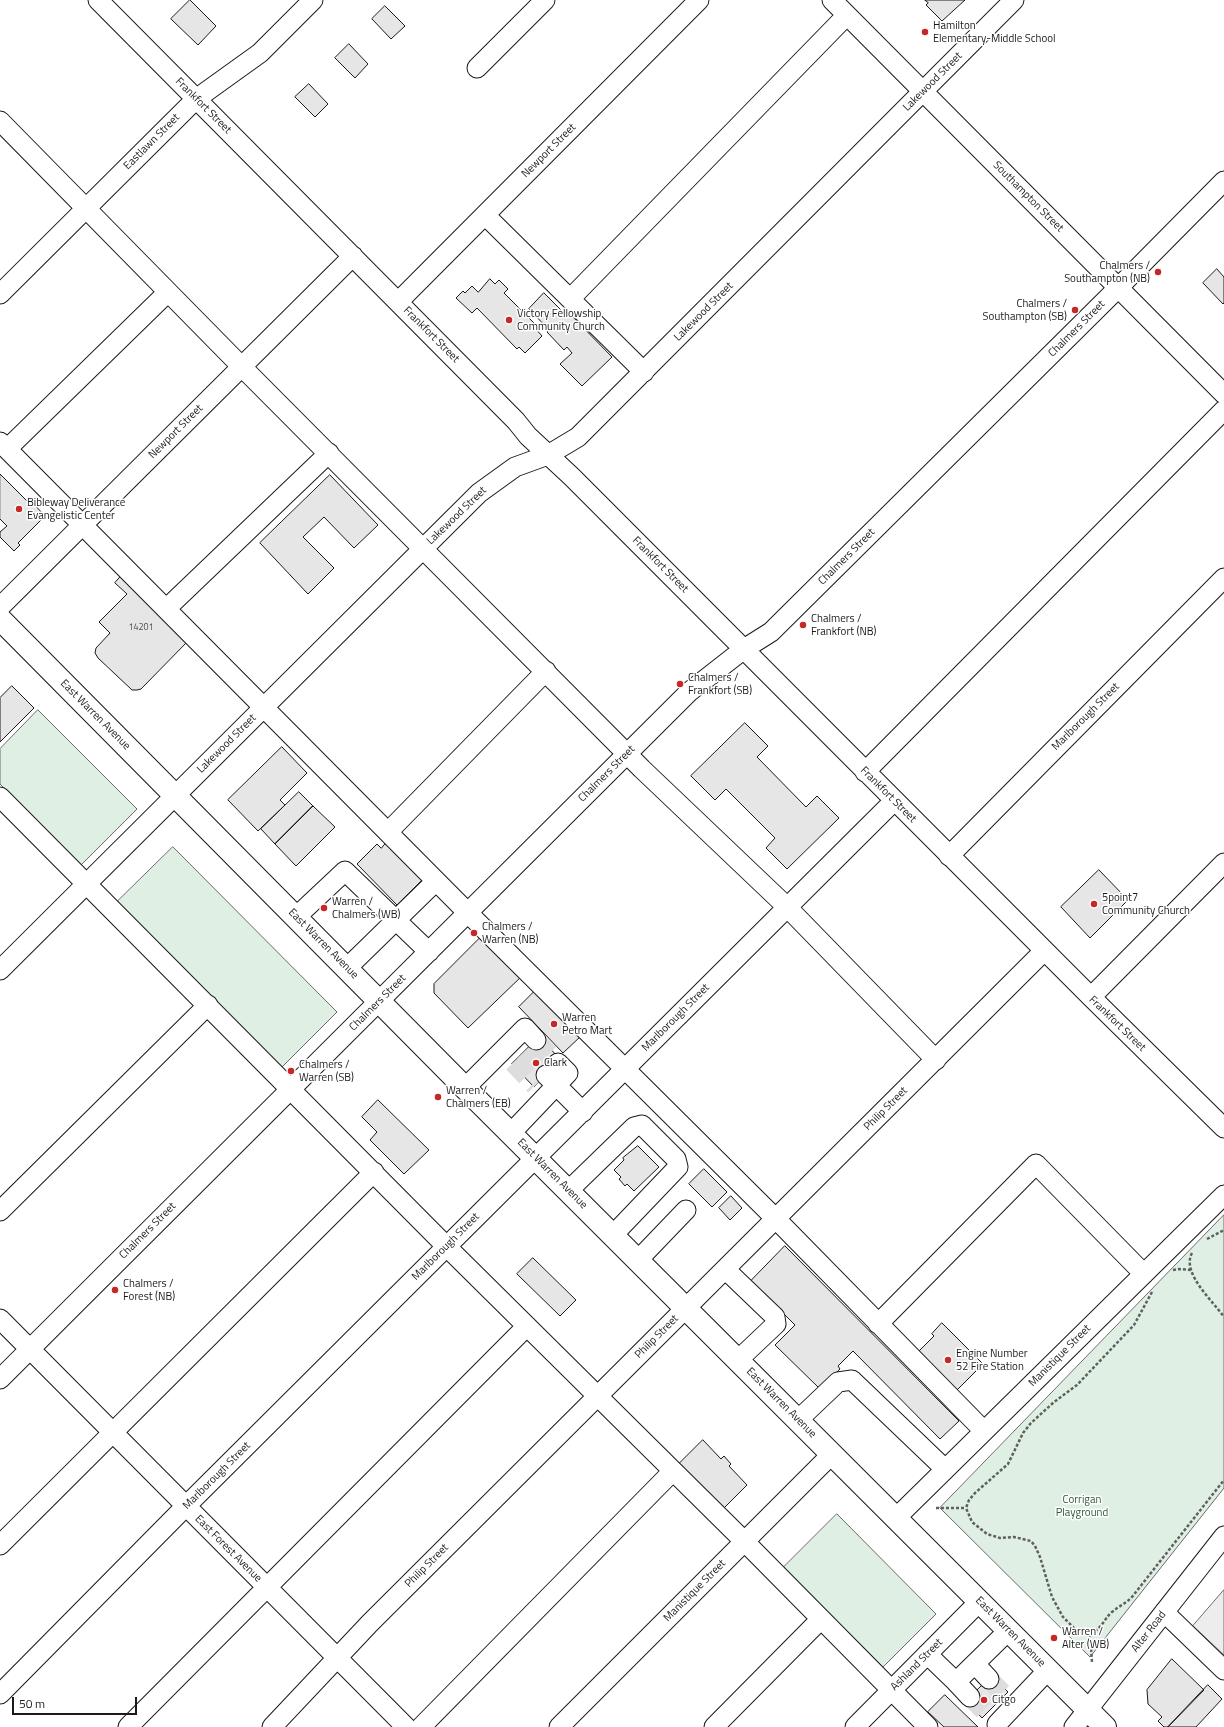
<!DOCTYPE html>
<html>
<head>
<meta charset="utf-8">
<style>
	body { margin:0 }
	#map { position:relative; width:1224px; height:1727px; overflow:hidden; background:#fff; font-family:"Titillium Web",sans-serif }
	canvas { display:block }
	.scale { position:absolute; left:12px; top:1697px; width:125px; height:18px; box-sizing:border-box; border:2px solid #1a1a1a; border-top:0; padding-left:5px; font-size:12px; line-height:14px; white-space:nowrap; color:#1a1a1a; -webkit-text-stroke:3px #fff; paint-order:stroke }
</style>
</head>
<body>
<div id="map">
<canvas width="1224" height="1727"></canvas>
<div class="scale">50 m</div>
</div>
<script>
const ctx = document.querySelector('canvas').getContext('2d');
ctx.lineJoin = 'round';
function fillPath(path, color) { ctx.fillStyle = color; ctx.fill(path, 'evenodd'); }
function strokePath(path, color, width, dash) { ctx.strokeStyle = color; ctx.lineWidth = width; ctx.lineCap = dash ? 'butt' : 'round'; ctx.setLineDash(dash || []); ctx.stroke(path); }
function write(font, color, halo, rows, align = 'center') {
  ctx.font = font + ' "Titillium Web",sans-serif'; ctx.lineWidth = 3; ctx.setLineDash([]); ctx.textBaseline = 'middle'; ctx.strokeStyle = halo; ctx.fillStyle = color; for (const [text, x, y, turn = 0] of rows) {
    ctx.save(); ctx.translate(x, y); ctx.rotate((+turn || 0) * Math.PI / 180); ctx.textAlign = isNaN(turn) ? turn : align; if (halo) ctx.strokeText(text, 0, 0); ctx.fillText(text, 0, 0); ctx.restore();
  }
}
const green = new Path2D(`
	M 38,710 L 137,809 L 81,865 L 0,784 L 0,749 Z
	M 173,847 L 337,1012 L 282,1067 L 117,902 Z
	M 1224,1215 L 1224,1488 L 1090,1657 L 940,1508 Z
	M 837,1514 L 936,1614 L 883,1667 L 783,1568 Z`);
const parking = new Path2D(`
	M 1224,1590 L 1224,1655 L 1193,1626 Z`);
const building = new Path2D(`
	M 190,0 L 216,26 L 198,45 L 171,19 Z
	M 925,0 L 965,0 L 942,21 L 926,5 L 928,3 Z
	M 385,6 L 405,26 L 391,39 L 372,19 Z
	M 349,44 L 368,64 L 355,78 L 335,58 Z
	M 309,84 L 328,104 L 315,117 L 295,97 Z
	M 1217,269 L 1224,277 L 1224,303 L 1223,304 L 1203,283 Z
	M 490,279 L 495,284 L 499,280 L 508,289 L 504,293 L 537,326 L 535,328 L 542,336 L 525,353 L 519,347 L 517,349 L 477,308 L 472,313 L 456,298 L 463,291 L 465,293 L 472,286 L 478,292 Z
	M 544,293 L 568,317 L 570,314 L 612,357 L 582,386 L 560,364 L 572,353 L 567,347 L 564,350 L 547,332 L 549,330 L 529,309 Z
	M 0,474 L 28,502 L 30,500 L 45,516 L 18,543 L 20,545 L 14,551 L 0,537 L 0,532 L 7,526 L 0,519 Z
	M 330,475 L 378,525 L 354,548 L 324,517 L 303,537 L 334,568 L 308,594 L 260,543 Z
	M 123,574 L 189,640 L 141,689 L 137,690 L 132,690 L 98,658 L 95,653 L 96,648 L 110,633 L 99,622 L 127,594 L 115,583 Z
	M 12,686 L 34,708 L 0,742 L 0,698 Z
	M 745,723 L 768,746 L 757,757 L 806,807 L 817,796 L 839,818 L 787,869 L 766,848 L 775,838 L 726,789 L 715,800 L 691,776 Z
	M 282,747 L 307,773 L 280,800 L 285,805 L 258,831 L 228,800 Z
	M 299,792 L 313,806 L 275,844 L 261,829 Z
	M 313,806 L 335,827 L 296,866 L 275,844 Z
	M 387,842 L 424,878 L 397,905 L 357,864 L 377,844 L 381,848 Z
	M 1099,870 L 1128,900 L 1090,938 L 1061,907 Z
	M 484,934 L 524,974 L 468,1028 L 434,993 L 434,984 Z
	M 537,989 L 581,1036 L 563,1053 L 519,1007 Z
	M 539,1037 L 561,1060 L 534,1087 L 512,1064 Z
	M 378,1100 L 429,1150 L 404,1174 L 370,1140 L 377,1132 L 362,1117 Z
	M 638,1146 L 659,1167 L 634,1191 L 627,1184 L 625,1186 L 619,1179 L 621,1177 L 614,1170 L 624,1160 L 623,1158 Z
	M 704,1169 L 727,1192 L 712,1207 L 689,1184 Z
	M 731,1196 L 742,1208 L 730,1220 L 719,1208 Z
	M 785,1246 L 959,1421 L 940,1439 L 853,1351 L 838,1366 L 840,1369 L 820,1389 L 775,1345 L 795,1325 L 751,1281 Z
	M 533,1258 L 576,1300 L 560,1316 L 517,1274 Z
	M 942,1323 L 983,1364 L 953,1394 L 914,1356 L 934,1336 L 932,1334 Z
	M 703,1440 L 721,1459 L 724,1456 L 731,1464 L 729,1466 L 747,1485 L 722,1510 L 678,1465 Z
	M 1172,1659 L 1204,1690 L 1168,1727 L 1164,1727 L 1158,1721 L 1162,1717 L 1148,1704 L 1147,1690 Z
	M 992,1676 L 1008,1692 L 982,1718 L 966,1701 Z
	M 1208,1685 L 1222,1699 L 1196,1727 L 1168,1727 Z
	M 945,1695 L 978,1727 L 944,1727 L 928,1712 Z`);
const minorTunnel = new Path2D(`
	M 536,1040 L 558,1063
	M 524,1052 L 546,1075
	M 513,1063 L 535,1086
	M 989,1679 L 1005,1695
	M 970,1697 L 986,1713`);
const path = new Path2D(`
	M 1207,1239 L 1224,1230
	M 1192,1253 C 1181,1273 1213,1301 1224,1317
	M 1173,1270 L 1179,1269 L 1191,1270
	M 1152,1292 L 1134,1325 L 1077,1385 L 1054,1402 L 1031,1423 L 1023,1433 L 1008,1464 L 975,1493 L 969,1500 L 966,1508 L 972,1522 L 987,1534 L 1000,1538 L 1014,1537 L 1031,1541 L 1035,1546 L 1040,1557 L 1052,1597 L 1063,1617 L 1075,1629 L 1090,1634 C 1103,1628 1103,1620 1112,1612 C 1119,1606 1125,1604 1132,1597 L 1224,1480
	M 936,1508 L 966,1508
	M 1090,1634 L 1092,1662`);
const minor = new Path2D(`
	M 98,0 L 516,421 L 528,436 L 572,477 L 1091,997 L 1224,1128
	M 832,0 L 1224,394
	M 477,68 L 545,0
	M 0,121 L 242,367 L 642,769 L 787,907 L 936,1060
	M 485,215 L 644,372
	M 0,294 L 196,99 L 260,53 L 313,0
	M 570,299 L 847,15
	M 398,302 L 699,0
	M 0,442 L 468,913 L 776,1219 L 984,1431
	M 7,449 L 168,292
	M 0,607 L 353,256
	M 166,609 L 329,453
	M 865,772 L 1224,410
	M 0,797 L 447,1247 L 745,1542 L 928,1727
	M 388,832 L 546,671
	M 949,856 L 1224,578
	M 296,917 L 345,871 L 429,952
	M 347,968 L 436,881
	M 0,970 L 479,493 L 515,467 L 548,455 L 578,437 L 1014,0
	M 1091,997 L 1224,863
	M 546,1075 L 583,1112
	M 465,1088 L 525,1028 L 536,1040
	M 511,1133 L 568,1073 L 558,1063
	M 568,1191 L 634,1127 L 642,1125 L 676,1159 L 678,1167 L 613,1235
	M 0,1211 L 208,1005
	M 638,1260 L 686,1210
	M 725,1269 L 775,1317 L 776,1324 L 738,1360
	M 0,1319 L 406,1727
	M 878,1324 L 1036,1164 L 1144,1274
	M 0,1379 L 689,692 L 744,649 L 771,632 L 1118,288 L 1224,181
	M 798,1420 L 838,1382 L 852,1380 L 945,1469
	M 896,1518 L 1224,1195
	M 0,1545 L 374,1172
	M 1164,1612 L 1224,1670
	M 927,1654 L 956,1682
	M 975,1664 L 989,1679
	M 0,1694 L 186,1506 L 894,801
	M 970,1697 L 956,1682 L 1008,1631
	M 997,1724 L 1048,1670
	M 128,1727 L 527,1326
	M 272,1727 L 370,1623 L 1044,951
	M 421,1727 L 673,1471
	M 559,1727 L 832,1454
	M 714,1727 L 821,1619
	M 855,1727 L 979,1602
	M 1074,1727 L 1224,1536`);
const major = new Path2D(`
	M 0,619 L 465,1088 L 1105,1727`);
const markers = [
	[925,32,4,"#c62828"],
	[1158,272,4,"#c62828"],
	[1075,310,4,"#c62828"],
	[509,320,4,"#c62828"],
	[19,509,4,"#c62828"],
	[803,625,4,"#c62828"],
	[680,684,4,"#c62828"],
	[1094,904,4,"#c62828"],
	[324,908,4,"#c62828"],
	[474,933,4,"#c62828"],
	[554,1024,4,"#c62828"],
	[536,1063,4,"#c62828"],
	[291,1071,4,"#c62828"],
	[438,1097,4,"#c62828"],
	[115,1290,4,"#c62828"],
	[948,1360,4,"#c62828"],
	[1054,1638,4,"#c62828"],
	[984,1700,4,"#c62828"]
];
const numberNames = [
	["14201",141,628]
];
const poiNames = [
	["Hamilton",933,26],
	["Elementary-Middle School",933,39],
	["Chalmers /",1150,266,"right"],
	["Southampton (NB)",1150,279,"right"],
	["Chalmers /",1067,304,"right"],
	["Southampton (SB)",1067,317,"right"],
	["Victory Fellowship",517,314],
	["Community Church",517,327],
	["Bibleway Deliverance",27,503],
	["Evangelistic Center",27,516],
	["Chalmers /",811,619],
	["Frankfort (NB)",811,632],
	["Chalmers /",688,678],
	["Frankfort (SB)",688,691],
	["5point7",1102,898],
	["Community Church",1102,911],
	["Warren /",332,902],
	["Chalmers (WB)",332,915],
	["Chalmers /",482,927],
	["Warren (NB)",482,940],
	["Warren",562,1018],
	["Petro Mart",562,1031],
	["Clark",544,1063],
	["Chalmers /",299,1065],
	["Warren (SB)",299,1078],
	["Warren /",446,1091],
	["Chalmers (EB)",446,1104],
	["Chalmers /",123,1284],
	["Forest (NB)",123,1297],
	["Engine Number",956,1354],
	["52 Fire Station",956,1367],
	["Warren /",1062,1632],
	["Alter (WB)",1062,1645],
	["Citgo",992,1700]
];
const streetNames = [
	["Lakewood Street",933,82,-45],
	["Frankfort Street",203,106,45],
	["Eastlawn Street",152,142,-45],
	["Newport Street",549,151,-45],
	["Southampton Street",1028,197,45],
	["Lakewood Street",704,312,-45],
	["Chalmers Street",1077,329,-45],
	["Frankfort Street",431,335,45],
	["Newport Street",176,432,-45],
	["Lakewood Street",457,516,-44],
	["Chalmers Street",847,557,-45],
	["Frankfort Street",660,565,45],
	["East Warren Avenue",95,715,45],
	["Marlborough Street",1086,717,-45],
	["Lakewood Street",227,744,-45],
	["Chalmers Street",607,774,-45],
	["Frankfort Street",888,795,45],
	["East Warren Avenue",323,944,45],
	["Chalmers Street",378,1003,-45],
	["Marlborough Street",676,1018,-45],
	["Frankfort Street",1117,1024,44],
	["Philip Street",886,1109,-45],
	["East Warren Avenue",552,1174,45],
	["Chalmers Street",148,1231,-45],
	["Marlborough Street",446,1247,-45],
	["Philip Street",657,1337,-45],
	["Manistique Street",1060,1356,-45],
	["East Warren Avenue",781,1403,45],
	["Marlborough Street",217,1476,-45],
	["East Forest Avenue",228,1549,45],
	["Philip Street",427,1566,-45],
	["Manistique Street",695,1591,-45],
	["East Warren Avenue",1010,1632,45],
	["Alter Road",1149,1632,-52],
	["Ashland Street",917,1665,-45]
];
const parkNames = [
	["Corrigan",1082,1500],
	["Playground",1082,1513]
];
fillPath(green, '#e0efe3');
strokePath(green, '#6a6a6a', 1);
fillPath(parking, '#ededed');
strokePath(parking, '#6a6a6a', 1);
fillPath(building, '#e6e6e6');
strokePath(building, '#1a1a1a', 1);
strokePath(minorTunnel, '#ddd', 19, [19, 10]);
strokePath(minor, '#1a1a1a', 21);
strokePath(major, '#1a1a1a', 24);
strokePath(path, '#5f5f5f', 2.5, [3, 2]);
strokePath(minor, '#fff', 19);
strokePath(major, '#fff', 22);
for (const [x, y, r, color] of markers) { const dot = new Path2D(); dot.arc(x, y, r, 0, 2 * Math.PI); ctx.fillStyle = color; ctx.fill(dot); strokePath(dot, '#fff', 1.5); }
write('9px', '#4d4d4d', null, numberNames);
write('11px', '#1a1a1a', '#fff', poiNames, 'left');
write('11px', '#1a1a1a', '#fff', streetNames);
write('11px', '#2b5a34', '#fff', parkNames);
</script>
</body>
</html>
